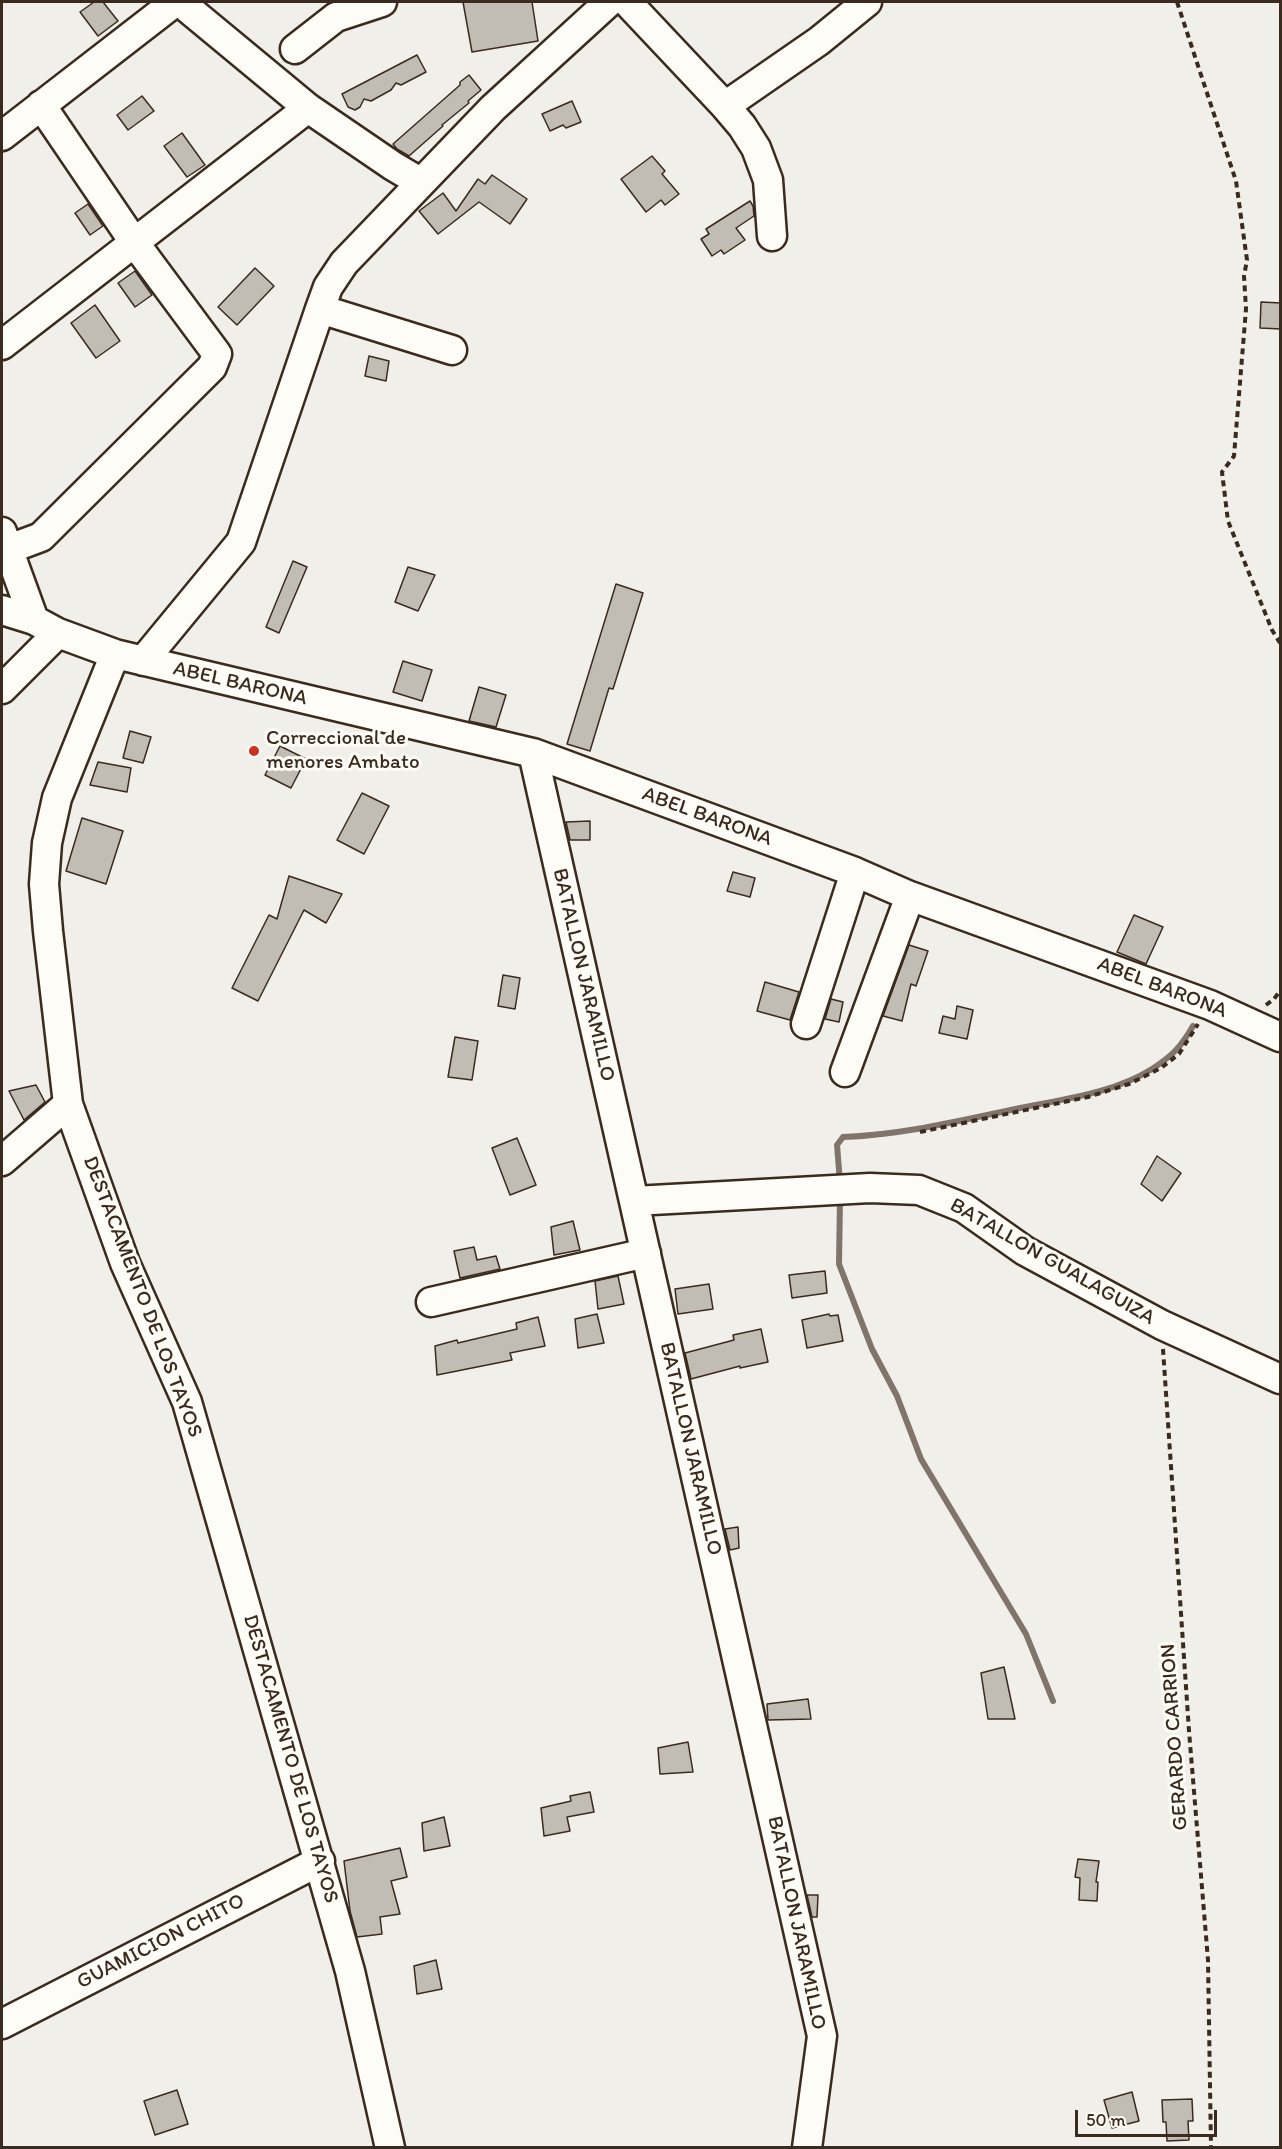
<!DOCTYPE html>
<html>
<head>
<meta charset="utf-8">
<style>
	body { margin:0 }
	#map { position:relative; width:1282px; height:2149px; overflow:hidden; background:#f1efea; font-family:Itim,sans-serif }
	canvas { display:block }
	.frame { position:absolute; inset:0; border:3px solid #3b2a1e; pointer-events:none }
	.scale { position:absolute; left:1075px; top:2110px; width:142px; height:27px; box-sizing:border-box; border:3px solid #3b2a1e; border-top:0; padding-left:8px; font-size:18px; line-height:21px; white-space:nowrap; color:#3b2a1e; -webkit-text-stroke:4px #fdfcf7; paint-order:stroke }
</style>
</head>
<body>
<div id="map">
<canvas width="1282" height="2149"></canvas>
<div class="frame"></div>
<div class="scale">50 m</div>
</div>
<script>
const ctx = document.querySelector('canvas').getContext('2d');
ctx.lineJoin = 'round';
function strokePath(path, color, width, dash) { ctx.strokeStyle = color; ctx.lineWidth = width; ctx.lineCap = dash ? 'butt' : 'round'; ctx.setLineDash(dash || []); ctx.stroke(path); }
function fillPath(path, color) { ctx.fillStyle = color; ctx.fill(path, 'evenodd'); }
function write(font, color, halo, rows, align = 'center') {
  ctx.font = font + ' Itim,sans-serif'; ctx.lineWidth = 6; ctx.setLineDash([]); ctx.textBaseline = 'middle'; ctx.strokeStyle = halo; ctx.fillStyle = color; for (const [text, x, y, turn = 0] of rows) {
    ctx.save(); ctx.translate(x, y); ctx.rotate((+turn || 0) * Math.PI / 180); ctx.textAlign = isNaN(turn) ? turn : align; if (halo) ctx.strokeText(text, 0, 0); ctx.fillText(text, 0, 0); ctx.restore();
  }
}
const stream = new Path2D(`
	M 840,1182 L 837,1145 L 843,1137 C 903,1135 962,1120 1020,1108 C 1064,1099 1114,1093 1152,1069 C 1172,1056 1181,1047 1193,1026
	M 840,1198 L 839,1264 L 872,1349 L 897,1396 L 921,1459 L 1026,1634 L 1053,1701`);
const building = new Path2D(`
	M 94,2 L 103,2 L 118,21 L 98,36 L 80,12 Z
	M 463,2 L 532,2 L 538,41 L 472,52 Z
	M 417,55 L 426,72 L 401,85 L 396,83 L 391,90 L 371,101 L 364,99 L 360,107 L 355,110 L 348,107 L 342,94 Z
	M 469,75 L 481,90 L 468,101 L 469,103 L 442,125 L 443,126 L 409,156 L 397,149 L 393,144 L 460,85 L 460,82 Z
	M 142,96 L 154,111 L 128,130 L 117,115 Z
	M 572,101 L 581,122 L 566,128 L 563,125 L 550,131 L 542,114 Z
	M 182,133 L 205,165 L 187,177 L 164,146 Z
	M 652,156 L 665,171 L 662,174 L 679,194 L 665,205 L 661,200 L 646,212 L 621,179 Z
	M 492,175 L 527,199 L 510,224 L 479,202 L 438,234 L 419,211 L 443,193 L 456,211 L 478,179 L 485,184 Z
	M 750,201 L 753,206 L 754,216 L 736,228 L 745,240 L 724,254 L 721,250 L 712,256 L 701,239 L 709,234 L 706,229 Z
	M 88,204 L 103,226 L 90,235 L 75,213 Z
	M 255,268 L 274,286 L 237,325 L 218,307 Z
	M 135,271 L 152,295 L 135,307 L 118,283 Z
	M 1261,302 L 1281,303 L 1281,329 L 1260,328 Z
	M 95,305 L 120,341 L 96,358 L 71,323 Z
	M 369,356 L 389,361 L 386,381 L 365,376 Z
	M 293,561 L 307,567 L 279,633 L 266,627 Z
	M 408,567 L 435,575 L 418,611 L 395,602 Z
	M 616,584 L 643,593 L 613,689 L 609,688 L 590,751 L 567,744 Z
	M 403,661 L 432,670 L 422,701 L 393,692 Z
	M 479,687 L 506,695 L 496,727 L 469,721 Z
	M 130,731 L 151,737 L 143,763 L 123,758 Z
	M 280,746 L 306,759 L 291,788 L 265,775 Z
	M 98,762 L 131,768 L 127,792 L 90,785 Z
	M 362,793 L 389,806 L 364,854 L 337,840 Z
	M 82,818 L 123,831 L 106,884 L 66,871 Z
	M 590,821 L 590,840 L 570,840 L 566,822 Z
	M 733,872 L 755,878 L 750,897 L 727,891 Z
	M 289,876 L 342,894 L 326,923 L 304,910 L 258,1001 L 232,988 L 269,915 L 277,919 Z
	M 1134,915 L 1163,927 L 1146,964 L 1117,952 Z
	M 909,945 L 928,951 L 916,986 L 911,984 L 902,1021 L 883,1016 Z
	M 503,975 L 520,978 L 515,1009 L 498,1006 Z
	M 765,982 L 799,992 L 790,1020 L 757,1011 Z
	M 831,999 L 843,1002 L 839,1022 L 825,1019 Z
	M 957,1006 L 973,1010 L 967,1039 L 939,1033 L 943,1016 L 955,1019 Z
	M 455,1037 L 478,1041 L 472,1080 L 448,1077 Z
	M 36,1085 L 45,1102 L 24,1120 L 9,1091 Z
	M 517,1138 L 536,1185 L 510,1195 L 492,1148 Z
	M 1157,1156 L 1181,1173 L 1162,1201 L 1141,1184 Z
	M 573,1221 L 580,1250 L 554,1255 L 551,1227 Z
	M 474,1247 L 477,1260 L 496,1256 L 500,1269 L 460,1278 L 454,1251 Z
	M 825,1271 L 827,1293 L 792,1298 L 789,1275 Z
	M 618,1276 L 624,1304 L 598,1309 L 595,1281 Z
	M 709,1284 L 713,1309 L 678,1314 L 675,1289 Z
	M 597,1314 L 604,1343 L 578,1348 L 575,1319 Z
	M 829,1314 L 830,1316 L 838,1315 L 843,1341 L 807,1348 L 802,1320 Z
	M 538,1317 L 545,1346 L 510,1353 L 512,1360 L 437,1375 L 435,1346 L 457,1340 L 458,1343 L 517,1329 L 516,1323 Z
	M 761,1329 L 768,1362 L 740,1368 L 740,1366 L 691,1379 L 685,1353 L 734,1340 L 733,1335 Z
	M 738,1527 L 739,1548 L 730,1550 L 725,1529 Z
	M 1004,1667 L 1015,1719 L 988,1719 L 981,1673 Z
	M 808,1699 L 811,1719 L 768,1720 L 767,1704 Z
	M 688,1742 L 693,1772 L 660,1774 L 658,1748 Z
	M 590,1792 L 594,1812 L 567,1817 L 570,1831 L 544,1836 L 541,1808 L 571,1801 L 570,1796 Z
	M 444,1817 L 450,1846 L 424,1851 L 422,1823 Z
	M 400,1848 L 407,1877 L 391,1881 L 400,1914 L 380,1917 L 382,1934 L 357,1937 L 350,1911 L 344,1861 Z
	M 1078,1859 L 1099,1861 L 1096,1882 L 1098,1882 L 1097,1901 L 1079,1900 L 1080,1878 L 1075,1877 Z
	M 807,1895 L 818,1895 L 817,1917 L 812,1917 Z
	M 436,1960 L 442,1989 L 417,1994 L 414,1966 Z
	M 177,2090 L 188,2124 L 155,2135 L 144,2101 Z
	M 1132,2092 L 1139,2121 L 1112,2128 L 1104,2100 Z
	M 1192,2099 L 1193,2121 L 1188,2121 L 1189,2140 L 1167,2141 L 1166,2122 L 1163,2122 L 1162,2100 Z`);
const path = new Path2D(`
	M 1177,2 L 1236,181 L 1247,260 L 1244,276 L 1246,309 L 1234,456 L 1222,472 L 1228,521 L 1272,630 L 1280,643
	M 1266,1005 L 1274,999 L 1280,991
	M 920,1132 L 1088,1097 L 1129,1084 L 1161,1068 L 1179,1054 L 1198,1024
	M 1163,1349 L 1189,1731 L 1208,1960 L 1211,2148`);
const minor = new Path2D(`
	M 180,2 L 308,108 L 393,166 L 420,182
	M 627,2 L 725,106 L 742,126 L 756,148 L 768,180 L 772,236
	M 295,49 L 336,17 L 382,2
	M 725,106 L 819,41 L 867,2
	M 2,136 L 175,2
	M 320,309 L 452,350
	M 2,345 L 308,108
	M 2,532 L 34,620
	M 9,549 L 41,537 L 212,367 L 217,354 L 134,242 L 41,105
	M 2,610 L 34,620 L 58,633 L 115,654 L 533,753 L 855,872 L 910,896 L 1210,1005 L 1280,1037
	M 115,654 L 57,798 L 47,843 L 44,884 L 48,931 L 68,1104 L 125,1263 L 187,1402 L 350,1971 L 390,2148
	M 143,661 L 241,542 L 320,309 L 328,287 L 344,263 L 493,108 L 609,2
	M 2,689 L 58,633
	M 533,753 L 822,2036 L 807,2148
	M 806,1024 L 855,872
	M 845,1072 L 910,896
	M 2,1161 L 68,1104
	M 634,1201 L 870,1188 L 919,1190 L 964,1208 L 1025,1251 L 1162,1325 L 1280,1379
	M 431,1302 L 646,1253
	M 2,2024 L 320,1861`);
const markers = [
	[254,751,6,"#c8321e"]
];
const streetNames = [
	["ABEL BARONA",240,684,13],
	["ABEL BARONA",707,817,20],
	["BATALLON JARAMILLO",583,975,77],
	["ABEL BARONA",1162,988,21],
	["BATALLON GUALAGUIZA",1052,1262,30],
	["DESTACAMENTO DE LOS TAYOS",142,1297,69],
	["BATALLON JARAMILLO",690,1449,77],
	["GERARDO CARRION",1175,1737,-94],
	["DESTACAMENTO DE LOS TAYOS",290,1759,74],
	["BATALLON JARAMILLO",796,1923,78],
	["GUAMICION CHITO",161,1942,-27]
];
const poiNames = [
	["Correccional de",266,739],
	["menores Ambato",266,763]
];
strokePath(stream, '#80746b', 6);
fillPath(building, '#c1bcb4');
strokePath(building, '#3b2a1e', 1.5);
strokePath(minor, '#3b2a1e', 33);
strokePath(path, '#3b2a1e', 4, [6, 4.5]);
strokePath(minor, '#fdfcf7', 28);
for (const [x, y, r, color] of markers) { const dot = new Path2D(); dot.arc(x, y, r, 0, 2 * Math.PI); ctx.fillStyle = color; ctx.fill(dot); strokePath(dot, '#fdfcf7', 2); }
write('21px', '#3b2a1e', '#fdfcf7', streetNames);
write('21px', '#3b2a1e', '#fdfcf7', poiNames, 'left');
</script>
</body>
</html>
